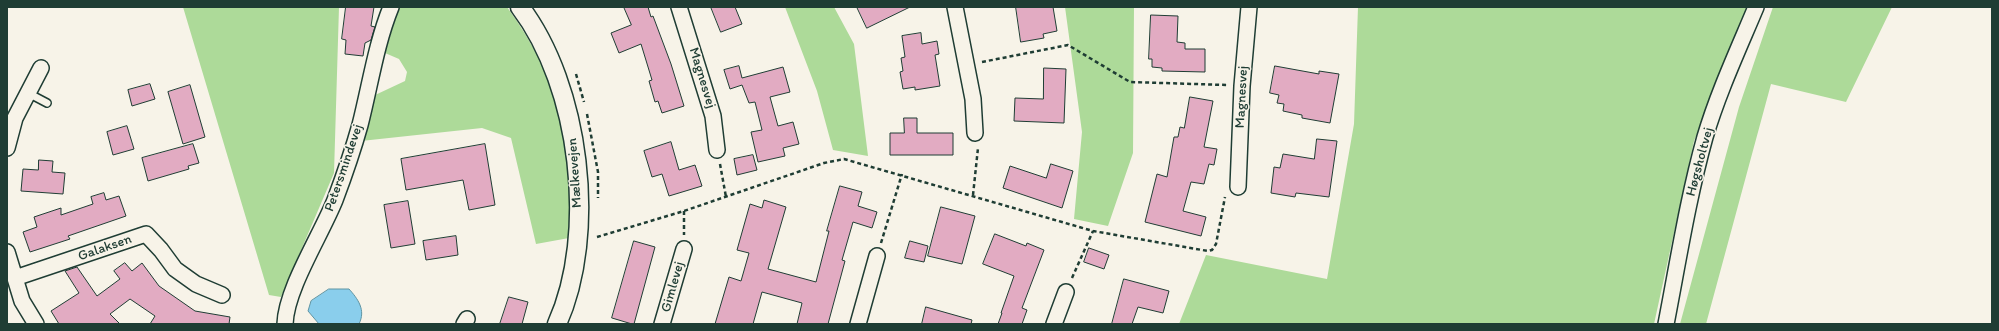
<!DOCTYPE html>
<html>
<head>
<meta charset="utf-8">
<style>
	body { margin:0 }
	#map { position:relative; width:1999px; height:331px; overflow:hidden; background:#f7f3e8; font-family:Itim,sans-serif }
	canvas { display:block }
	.frame { position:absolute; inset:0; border:8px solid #1f3d34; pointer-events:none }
</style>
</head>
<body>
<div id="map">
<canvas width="1999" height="331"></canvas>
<div class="frame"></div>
</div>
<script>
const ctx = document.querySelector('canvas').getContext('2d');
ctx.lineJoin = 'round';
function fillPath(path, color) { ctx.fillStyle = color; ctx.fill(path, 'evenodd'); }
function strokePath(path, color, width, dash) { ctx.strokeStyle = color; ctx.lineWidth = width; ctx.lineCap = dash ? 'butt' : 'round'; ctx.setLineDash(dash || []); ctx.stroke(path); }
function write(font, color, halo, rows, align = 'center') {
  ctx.font = font + ' Itim,sans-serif'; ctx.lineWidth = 3; ctx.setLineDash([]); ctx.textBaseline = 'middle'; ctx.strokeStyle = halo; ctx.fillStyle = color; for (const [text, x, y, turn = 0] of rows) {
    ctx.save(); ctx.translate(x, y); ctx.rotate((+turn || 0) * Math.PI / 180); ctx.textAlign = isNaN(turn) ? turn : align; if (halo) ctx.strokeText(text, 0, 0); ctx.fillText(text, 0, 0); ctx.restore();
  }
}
const green = new Path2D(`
	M 183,7 L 339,7 L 334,173 L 281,297 L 269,295 Z
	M 399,7 L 507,7 C 559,78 578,151 569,238 L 536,244 L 511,138 L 482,128 L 361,141 L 373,96 L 405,81 L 407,72 L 399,59 L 385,53 Z
	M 785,7 L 834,7 L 854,44 L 868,156 L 833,150 L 817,91 Z
	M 1065,7 L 1134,7 L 1133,153 L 1108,226 L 1074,219 L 1082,132 Z
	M 1358,7 L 1749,7 L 1694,141 L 1654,324 L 1179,324 L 1206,255 L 1327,279 L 1354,124 Z
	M 1773,7 L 1892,7 L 1846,102 L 1771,84 L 1706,324 L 1680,324 L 1739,107 Z`);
const water = new Path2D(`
	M 329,289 L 349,289 C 358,299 366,310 359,324 L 319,324 L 308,311 L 311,301 Z`);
const building = new Path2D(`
	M 346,7 L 374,7 L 371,26 L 375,27 L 371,40 L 365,43 L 363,56 L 345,54 L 346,40 L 342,39 Z
	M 624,7 L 648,7 L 651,17 L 653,16 L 671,64 L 684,106 L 662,113 L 658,101 L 655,102 L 649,81 L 652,80 L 641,44 L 619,53 L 611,33 L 631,25 Z
	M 711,7 L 735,7 L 742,24 L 721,32 Z
	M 857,7 L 910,7 L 867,28 Z
	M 1016,7 L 1053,7 L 1057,31 L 1043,34 L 1044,38 L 1021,42 Z
	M 1151,15 L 1178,16 L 1177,42 L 1185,43 L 1185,49 L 1205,49 L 1205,72 L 1162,71 L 1162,68 L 1152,67 L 1152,59 L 1149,59 Z
	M 921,33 L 922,44 L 937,41 L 939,54 L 935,55 L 940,86 L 915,90 L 915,87 L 903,89 L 900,72 L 903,71 L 901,58 L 905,57 L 902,36 Z
	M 739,66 L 742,78 L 783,67 L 790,92 L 770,97 L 778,126 L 793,122 L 799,144 L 783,148 L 785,156 L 758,162 L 751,132 L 762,130 L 755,102 L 749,103 L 742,85 L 730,89 L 724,70 Z
	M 1275,66 L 1319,74 L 1319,71 L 1339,74 L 1330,123 L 1302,118 L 1302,115 L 1283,111 L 1284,104 L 1277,103 L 1279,95 L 1270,93 Z
	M 1044,68 L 1066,69 L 1064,123 L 1014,121 L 1015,98 L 1043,99 Z
	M 150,84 L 155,99 L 132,106 L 128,90 Z
	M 190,85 L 205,137 L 183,144 L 168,92 Z
	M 1190,97 L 1213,101 L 1204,147 L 1217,149 L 1214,165 L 1209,164 L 1204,184 L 1191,182 L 1183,211 L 1206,217 L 1201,236 L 1145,222 L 1157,174 L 1167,177 L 1174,137 L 1178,137 L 1180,127 L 1184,128 Z
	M 904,118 L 917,118 L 917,133 L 953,133 L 953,155 L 890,155 L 890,133 L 904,133 Z
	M 127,126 L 134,149 L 113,155 L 107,132 Z
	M 1317,139 L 1337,141 L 1329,197 L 1296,193 L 1295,197 L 1271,193 L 1274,167 L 1280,168 L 1283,154 L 1314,159 Z
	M 671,142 L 679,170 L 695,165 L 702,186 L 669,196 L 662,174 L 652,177 L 644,151 Z
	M 193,144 L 199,163 L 188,166 L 189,169 L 148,181 L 142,158 Z
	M 485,144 L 495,205 L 469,210 L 463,180 L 406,190 L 401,159 Z
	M 753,155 L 757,170 L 737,175 L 734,159 Z
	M 39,160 L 53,161 L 52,172 L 65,173 L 63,194 L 21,191 L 23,169 L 38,170 Z
	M 1051,164 L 1073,171 L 1062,208 L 1003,188 L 1010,166 L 1046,178 Z
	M 840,186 L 862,192 L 858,206 L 877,212 L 872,228 L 853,222 L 842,260 L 845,261 L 828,324 L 797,324 L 802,303 L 762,292 L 753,324 L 715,324 L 729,277 L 741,281 L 749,253 L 737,250 L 750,204 L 762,208 L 764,200 L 786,207 L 768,269 L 816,282 L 829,231 L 827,231 Z
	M 104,193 L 106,200 L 119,196 L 126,216 L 68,236 L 70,239 L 30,252 L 23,232 L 37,227 L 34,217 L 61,208 L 61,215 L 93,204 L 91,197 Z
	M 408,201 L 415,244 L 391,248 L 384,205 Z
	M 941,207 L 975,216 L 962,264 L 928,256 Z
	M 995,234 L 1026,246 L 1027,243 L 1044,250 L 1022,308 L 1027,310 L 1022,324 L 998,324 L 1002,313 L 1001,313 L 1014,276 L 983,264 Z
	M 456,236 L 458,255 L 426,260 L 423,241 Z
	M 634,241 L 655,247 L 634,324 L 632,324 L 612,318 Z
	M 910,241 L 928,246 L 924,262 L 905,258 Z
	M 1089,248 L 1109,255 L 1104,269 L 1084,262 Z
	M 125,263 L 132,271 L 142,263 L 159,286 L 195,311 L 230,317 L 229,324 L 150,324 L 155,316 L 130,299 L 110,314 L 120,324 L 59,324 L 51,311 L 79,293 L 65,271 L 77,267 L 97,296 L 120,279 L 114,271 Z
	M 1124,279 L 1169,291 L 1163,313 L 1138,307 L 1132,324 L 1112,324 Z
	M 509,297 L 528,302 L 522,324 L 500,324 Z
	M 926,307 L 972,320 L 971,324 L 922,324 Z`);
const path = new Path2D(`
	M 982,62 L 1068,45 L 1130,82 L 1227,85
	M 576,74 L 584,102
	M 587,114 L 598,172 L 598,198
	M 720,164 L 726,197
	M 973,195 L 978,148
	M 684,211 L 684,235
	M 597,237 L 684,211 L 824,163 L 844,159 L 1093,231 L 1208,251 L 1212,250 L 1216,244 L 1225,197
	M 881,243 L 902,174
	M 1072,278 L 1093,231`);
const service = new Path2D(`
	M 28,93 L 47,103`);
const minor = new Path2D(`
	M 679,7 L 713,116 L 717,150
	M 955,7 L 973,99 L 975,133
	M 7,148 L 15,118 L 41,68
	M 1238,187 L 1242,86 L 1249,7
	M 7,252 L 22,301 L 36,324
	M 15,278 L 146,234 L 161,250 L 175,269 L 196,284 L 222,295
	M 285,324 C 286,289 321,235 335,200 C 344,176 353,150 360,125 C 370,86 376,44 391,7
	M 464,324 L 467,319
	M 662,324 L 684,249
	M 858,324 L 877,256
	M 1054,324 L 1066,292
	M 1666,324 C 1678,262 1688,198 1705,137 C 1718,93 1738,50 1756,7`);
const tertiary = new Path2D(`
	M 520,7 C 580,86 598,233 557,324`);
const streetNames = [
	["Magnesvej",702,78,73],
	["Magnesvej",1242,97,-87],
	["Høgsholtvej",1700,162,-75],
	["Petersmindevej",344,168,-71],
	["Mælkevejen",575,173,-94],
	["Galaksen",105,248,-19],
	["Gimlevej",673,287,-74]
];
fillPath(green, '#adda99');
fillPath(water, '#8aceec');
strokePath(water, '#5f94a2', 1);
fillPath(building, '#e2abc2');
strokePath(building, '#1f3d34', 1);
strokePath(service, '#1f3d34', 10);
strokePath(minor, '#1f3d34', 18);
strokePath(tertiary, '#1f3d34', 21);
strokePath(path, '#1f3d34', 2.5, [4, 3]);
strokePath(service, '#f7f3e8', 7);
strokePath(minor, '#f7f3e8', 15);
strokePath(tertiary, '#f7f3e8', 18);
write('14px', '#1f3d34', '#f7f3e8', streetNames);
</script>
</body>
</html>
